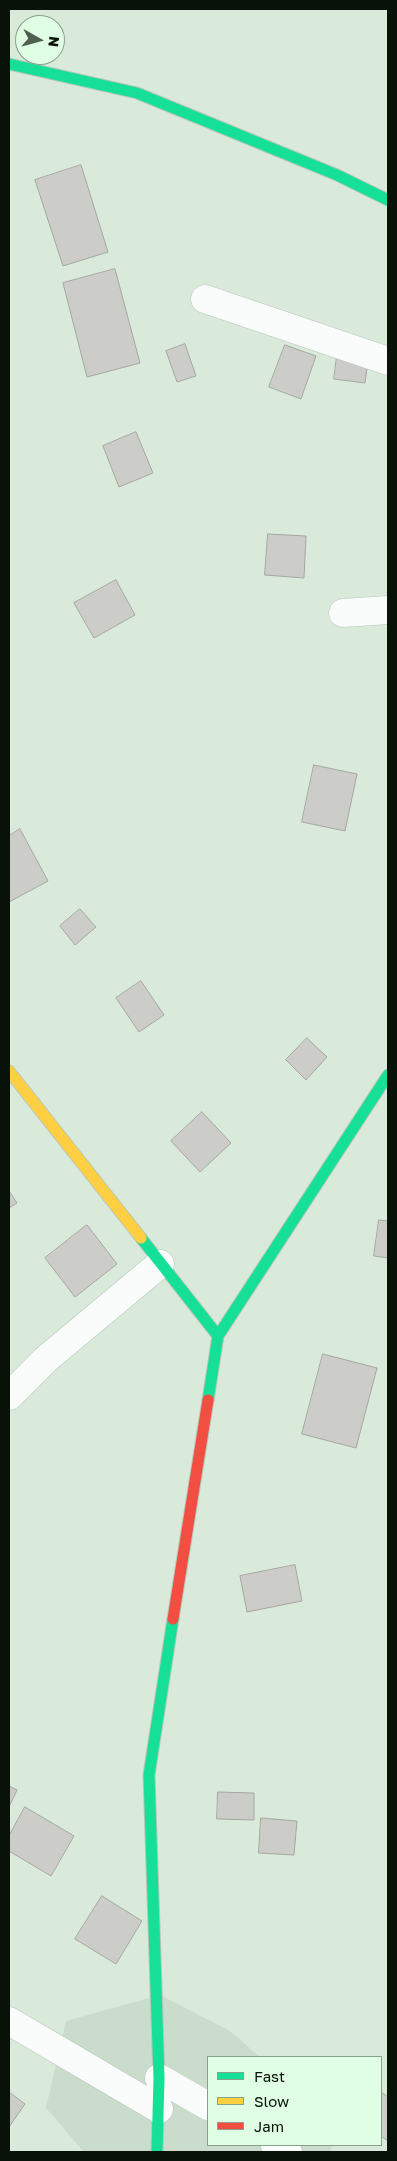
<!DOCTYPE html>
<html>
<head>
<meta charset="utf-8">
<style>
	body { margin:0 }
	#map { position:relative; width:397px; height:2161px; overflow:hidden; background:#d9eadb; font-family:"Golos Text",sans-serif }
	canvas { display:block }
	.frame { position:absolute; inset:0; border:10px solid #081209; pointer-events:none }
	.legend { position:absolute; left:207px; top:2056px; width:175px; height:90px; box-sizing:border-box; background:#dffee3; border:1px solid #89a08c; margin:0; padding:6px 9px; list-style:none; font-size:15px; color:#081209 }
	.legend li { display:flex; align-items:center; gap:10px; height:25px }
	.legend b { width:25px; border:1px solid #89a08c }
	.north { position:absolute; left:15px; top:15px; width:50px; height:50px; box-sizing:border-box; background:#dffee3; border:1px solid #89a08c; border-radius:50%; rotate:97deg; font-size:14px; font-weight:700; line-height:20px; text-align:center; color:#081209 }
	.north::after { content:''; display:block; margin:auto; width:18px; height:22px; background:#515e52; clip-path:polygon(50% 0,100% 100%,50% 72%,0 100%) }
</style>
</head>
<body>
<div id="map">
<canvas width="397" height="2161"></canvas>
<div class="frame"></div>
<ul class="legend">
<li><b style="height:6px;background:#16e098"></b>Fast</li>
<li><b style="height:6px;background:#ffcf43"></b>Slow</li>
<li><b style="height:6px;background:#f24e42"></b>Jam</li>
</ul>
<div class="north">N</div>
</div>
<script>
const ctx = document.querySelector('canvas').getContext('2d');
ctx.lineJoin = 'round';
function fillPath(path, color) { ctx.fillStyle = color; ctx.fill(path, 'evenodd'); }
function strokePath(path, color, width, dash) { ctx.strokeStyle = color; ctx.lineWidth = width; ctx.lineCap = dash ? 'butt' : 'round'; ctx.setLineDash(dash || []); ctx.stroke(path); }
const green = new Path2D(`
	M 160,1995 L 230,2031 L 260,2057 L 208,2057 L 208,2145 L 332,2145 L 330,2152 L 84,2152 L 46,2108 L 66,2021 Z`);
const building = new Path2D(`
	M 81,165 L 108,252 L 63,266 L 35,180 Z
	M 115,269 L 140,363 L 87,377 L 63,283 Z
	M 185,344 L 196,376 L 177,382 L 166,351 Z
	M 285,345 L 316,356 L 301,399 L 269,387 Z
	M 337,356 L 368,360 L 365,383 L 334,379 Z
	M 136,432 L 153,473 L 119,487 L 103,446 Z
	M 268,534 L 306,536 L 304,578 L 265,575 Z
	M 116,580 L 135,615 L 94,638 L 74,603 Z
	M 314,765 L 357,774 L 345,831 L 302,822 Z
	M 20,829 L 48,881 L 9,902 L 9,836 Z
	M 80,909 L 96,927 L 75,945 L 60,926 Z
	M 141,981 L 164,1015 L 139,1032 L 116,998 Z
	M 307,1038 L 327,1057 L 306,1080 L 286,1060 Z
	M 202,1112 L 231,1143 L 200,1172 L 171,1141 Z
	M 9,1191 L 17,1203 L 9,1208 Z
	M 379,1220 L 388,1221 L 388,1258 L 374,1256 Z
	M 87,1225 L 117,1264 L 75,1297 L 45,1258 Z
	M 323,1354 L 377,1368 L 356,1448 L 302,1434 Z
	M 295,1565 L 302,1601 L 247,1612 L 240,1576 Z
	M 9,1786 L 17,1790 L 9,1807 Z
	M 218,1792 L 254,1793 L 254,1820 L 217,1819 Z
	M 25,1807 L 74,1836 L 51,1876 L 9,1851 L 9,1836 Z
	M 261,1818 L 297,1821 L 294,1855 L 259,1853 Z
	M 102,1896 L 142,1921 L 116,1964 L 75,1939 Z
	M 9,2092 L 25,2104 L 9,2127 Z
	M 381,2092 L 388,2097 L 388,2141 L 381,2136 Z`);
const street = new Path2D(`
	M 205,299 L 388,361
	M 343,613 L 388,610
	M 9,1396 L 45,1360 L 160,1264
	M 9,2021 L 159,2109
	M 159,2078 L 208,2106
	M 275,2145 L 288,2152`);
const fast = new Path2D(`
	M 9,64 L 137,93 L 337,175 L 388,200
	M 141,1238 L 218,1336
	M 208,1400 L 218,1336 L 388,1075
	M 157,2152 L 159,2078 L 149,1775 L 173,1619`);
const slow = new Path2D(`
	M 9,1071 L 141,1238`);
const jam = new Path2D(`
	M 173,1619 L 208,1400`);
fillPath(green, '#cadccc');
fillPath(building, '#cccdc8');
strokePath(building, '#a5a6a1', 1);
strokePath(street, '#b8c6ba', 29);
strokePath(fast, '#b8c6ba', 13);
strokePath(slow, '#b8c6ba', 13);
strokePath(jam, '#b8c6ba', 13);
strokePath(street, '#f9fcfa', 28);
strokePath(fast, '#16e098', 11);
strokePath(slow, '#ffcf43', 11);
strokePath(jam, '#f24e42', 11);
</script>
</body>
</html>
